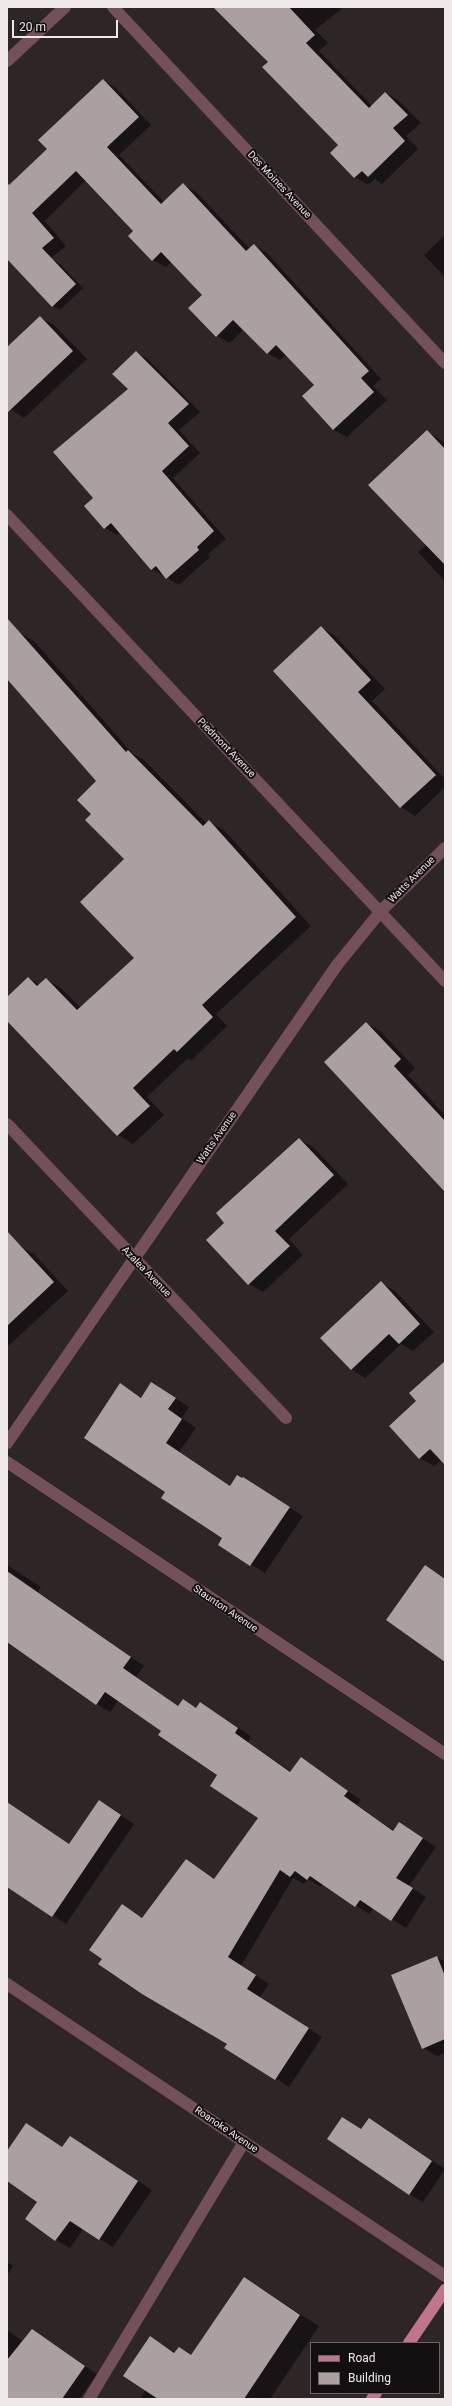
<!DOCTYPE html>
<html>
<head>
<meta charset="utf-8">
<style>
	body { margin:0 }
	#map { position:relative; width:452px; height:2406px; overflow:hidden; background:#2e2527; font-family:Roboto,sans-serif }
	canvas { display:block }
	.frame { position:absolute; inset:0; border:8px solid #efe9ea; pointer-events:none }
	.legend { position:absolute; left:310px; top:2342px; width:130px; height:52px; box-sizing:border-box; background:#130f10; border:1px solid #6b6667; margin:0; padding:5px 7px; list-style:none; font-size:12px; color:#efe9ea }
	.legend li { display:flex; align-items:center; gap:8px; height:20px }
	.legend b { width:20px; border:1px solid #6b6667 }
	.scale { position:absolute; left:12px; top:20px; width:106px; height:18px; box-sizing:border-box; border:2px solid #efe9ea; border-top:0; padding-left:5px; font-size:12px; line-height:14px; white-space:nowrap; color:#efe9ea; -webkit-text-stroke:3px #130f10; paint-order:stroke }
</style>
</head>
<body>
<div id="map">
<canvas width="452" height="2406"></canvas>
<div class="frame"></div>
<ul class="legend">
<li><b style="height:5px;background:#bf768a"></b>Road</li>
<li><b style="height:11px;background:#aa9fa1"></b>Building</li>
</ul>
<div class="scale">20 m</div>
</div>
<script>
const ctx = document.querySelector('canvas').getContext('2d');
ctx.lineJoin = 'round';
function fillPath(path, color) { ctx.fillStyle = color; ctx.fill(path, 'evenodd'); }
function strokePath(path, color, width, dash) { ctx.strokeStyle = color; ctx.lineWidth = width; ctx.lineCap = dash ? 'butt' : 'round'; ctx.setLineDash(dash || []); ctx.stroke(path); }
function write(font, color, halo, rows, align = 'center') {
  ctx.font = font + ' Roboto,sans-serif'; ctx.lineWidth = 4; ctx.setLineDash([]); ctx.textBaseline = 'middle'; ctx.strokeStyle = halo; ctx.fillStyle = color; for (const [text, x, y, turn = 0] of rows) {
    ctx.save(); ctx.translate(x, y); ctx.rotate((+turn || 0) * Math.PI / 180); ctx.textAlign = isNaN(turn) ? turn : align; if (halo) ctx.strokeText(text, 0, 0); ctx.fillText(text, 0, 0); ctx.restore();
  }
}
const shadow = new Path2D(`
	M 215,7 L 344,7 L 315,30 L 328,43 L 319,51 L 372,106 L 386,93 L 399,101 L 421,123 L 406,136 L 418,149 L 382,184 L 375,179 L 368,185 L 355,177 L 339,145 L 269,62 Z
	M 103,80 L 116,88 L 151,125 L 119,155 L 164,202 L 183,185 L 196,192 L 250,249 L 254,245 L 267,253 L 381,379 L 373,386 L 387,400 L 347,437 L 334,430 L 304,396 L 315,386 L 286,355 L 280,360 L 267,353 L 244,329 L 230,343 L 217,336 L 203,295 L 171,262 L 166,267 L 153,260 L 134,231 L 86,180 L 45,221 L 66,246 L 41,266 L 7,236 L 7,188 L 48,149 Z
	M 445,235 L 445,277 L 424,255 Z
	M 53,260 L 60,264 L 83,288 L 60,310 L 52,306 Z
	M 40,317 L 54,325 L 87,359 L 24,418 L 7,407 L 7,349 Z
	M 136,352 L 148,359 L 200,412 L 179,430 L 200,453 L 173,478 L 226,539 L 208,554 L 210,557 L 179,585 L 152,569 L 120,532 L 117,535 L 105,528 L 94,498 L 129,389 Z
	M 428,432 L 445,443 L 445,581 L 418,552 L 427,544 Z
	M 321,627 L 335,636 L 385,689 L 372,701 L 445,779 L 445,787 L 415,816 L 401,807 Z
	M 20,633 L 34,641 L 133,754 L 143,759 L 207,824 L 209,822 L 224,830 L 311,926 L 216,1014 L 227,1026 L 192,1060 L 188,1058 L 147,1097 L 164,1115 L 133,1144 L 118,1135 L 7,1019 L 7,998 L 28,978 L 40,985 L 46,979 L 61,988 L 81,1008 L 135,958 L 126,859 L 92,814 L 98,781 L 7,678 L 7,644 Z
	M 366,1023 L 380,1031 L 415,1068 L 408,1075 L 445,1115 L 445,1191 Z
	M 299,1139 L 313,1147 L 348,1184 L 289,1239 L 303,1255 L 263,1292 L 249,1284 L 226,1223 Z
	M 20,1246 L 34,1254 L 68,1291 L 7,1347 L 7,1258 Z
	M 381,1283 L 395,1291 L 434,1332 L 413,1351 L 401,1344 L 365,1378 L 351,1369 Z
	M 445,1375 L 445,1462 L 441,1460 L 434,1466 L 420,1458 L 417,1401 Z
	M 121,1385 L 142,1398 L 166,1392 L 189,1407 L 182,1418 L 196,1428 L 179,1452 L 231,1487 L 243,1478 L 303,1516 L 265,1573 L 219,1545 L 224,1538 L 166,1492 Z
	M 7,1565 L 41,1587 L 38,1592 L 144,1666 L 136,1677 L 179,1707 L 184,1700 L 197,1708 L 201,1703 L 251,1736 L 248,1742 L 292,1772 L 301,1759 L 361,1800 L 357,1805 L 394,1831 L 413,1832 L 436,1847 L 409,1886 L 426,1897 L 406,1928 L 374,1908 L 369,1914 L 323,1884 L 321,1887 L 308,1879 L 304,1884 L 293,1878 L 241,1966 L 269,1984 L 260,1997 L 322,2037 L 289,2087 L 103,1959 L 122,1906 L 143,1918 L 186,1860 L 215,1879 L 259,1818 L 218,1775 L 162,1731 L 119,1700 L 110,1712 L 97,1704 L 7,1625 Z
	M 100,1801 L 134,1824 L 66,1924 L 7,1885 L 7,1812 L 11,1806 L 70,1845 Z
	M 437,1957 L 445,1962 L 445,2053 L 437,2056 L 423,2048 Z
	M 342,2118 L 362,2130 L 369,2119 L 445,2169 L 423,2202 L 409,2194 Z
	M 70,2137 L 152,2190 L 113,2247 L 83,2229 L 70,2248 L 56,2240 L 26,2220 L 39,2201 L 7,2180 L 7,2153 L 63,2148 Z
	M 7,2262 L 13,2266 L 7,2276 Z
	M 245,2279 L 319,2326 L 270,2399 L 140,2399 L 146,2390 L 150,2337 L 176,2353 L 192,2356 Z
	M 7,2330 L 24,2342 L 45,2338 L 97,2374 L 79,2399 L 7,2399 Z`);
const building = new Path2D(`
	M 213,7 L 289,7 L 315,35 L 306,43 L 369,108 L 385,92 L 408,115 L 393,128 L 405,141 L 368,177 L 362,171 L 354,178 L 330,153 L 338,145 L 262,67 L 268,62 Z
	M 103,79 L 139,117 L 107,147 L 161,204 L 183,183 L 246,251 L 254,244 L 369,371 L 361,378 L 374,392 L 333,430 L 302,396 L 314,385 L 276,345 L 267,354 L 233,320 L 216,337 L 188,308 L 202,295 L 161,252 L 152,261 L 128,236 L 133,231 L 76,171 L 32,213 L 54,238 L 42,248 L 76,284 L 52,307 L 7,259 L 7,182 L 9,185 L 47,149 L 38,140 Z
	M 40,316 L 73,351 L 7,413 L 7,347 Z
	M 136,351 L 189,404 L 168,423 L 189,446 L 162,471 L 214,531 L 197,547 L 199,550 L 166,579 L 156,566 L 151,570 L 111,523 L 104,529 L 84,506 L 93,498 L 53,452 L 128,389 L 112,374 Z
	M 427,430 L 445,449 L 445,565 L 368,485 Z
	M 7,618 L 126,752 L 128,750 L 203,826 L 209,820 L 296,917 L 202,1005 L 213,1017 L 177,1052 L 174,1049 L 133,1088 L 150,1106 L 117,1136 L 7,1021 L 7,997 L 28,977 L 37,986 L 46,978 L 77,1010 L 134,958 L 80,902 L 124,859 L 85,820 L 91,814 L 77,800 L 96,781 L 7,679 Z
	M 321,626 L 371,680 L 358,692 L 436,775 L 400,808 L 273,671 Z
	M 366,1022 L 401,1059 L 394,1066 L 445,1121 L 445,1192 L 324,1062 Z
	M 299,1138 L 334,1175 L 275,1231 L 290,1246 L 248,1285 L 206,1240 L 224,1223 L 216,1213 Z
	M 7,1231 L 54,1282 L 7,1326 Z
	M 381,1281 L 420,1324 L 399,1344 L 389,1334 L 351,1370 L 320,1338 Z
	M 445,1361 L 445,1465 L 430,1449 L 419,1459 L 389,1426 L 416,1401 L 409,1393 Z
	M 151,1382 L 176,1398 L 168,1409 L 182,1419 L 166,1443 L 230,1486 L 237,1475 L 242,1478 L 243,1477 L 290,1507 L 250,1566 L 218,1545 L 222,1538 L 161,1498 L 165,1492 L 84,1438 L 120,1383 L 141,1398 Z
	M 425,1565 L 445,1579 L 445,1662 L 386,1620 Z
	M 7,1571 L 131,1657 L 123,1668 L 178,1706 L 183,1699 L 196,1708 L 200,1702 L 238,1728 L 235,1733 L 290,1772 L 301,1757 L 348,1791 L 344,1796 L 393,1831 L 399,1822 L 423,1838 L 396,1878 L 413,1888 L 391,1921 L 360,1900 L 355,1907 L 310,1876 L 307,1880 L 295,1871 L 290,1877 L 280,1870 L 228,1957 L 256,1975 L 247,1989 L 309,2028 L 275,2080 L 224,2048 L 227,2044 L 142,1994 L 98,1964 L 102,1959 L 89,1950 L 122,1904 L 142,1918 L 186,1859 L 214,1879 L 258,1818 L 210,1786 L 217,1775 L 158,1735 L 161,1731 L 105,1692 L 96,1705 L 7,1642 Z
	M 99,1800 L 121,1815 L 52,1917 L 7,1887 L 7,1802 L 69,1844 Z
	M 437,1956 L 445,1976 L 445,2039 L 422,2049 L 391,1975 Z
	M 342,2117 L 361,2129 L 369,2118 L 432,2161 L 409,2195 L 327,2139 Z
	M 26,2123 L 62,2147 L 70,2136 L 138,2181 L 99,2240 L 70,2221 L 55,2241 L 25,2219 L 37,2202 L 7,2181 L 7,2151 Z
	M 244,2277 L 300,2315 L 244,2399 L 158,2399 L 123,2376 L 150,2336 L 174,2353 L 179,2347 L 191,2355 Z
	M 32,2329 L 85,2366 L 62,2399 L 7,2399 L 7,2360 Z`);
const service = new Path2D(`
	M 89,2399 L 244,2142`);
const minor = new Path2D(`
	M 7,61 L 65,7
	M 7,515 L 445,981
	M 7,1124 L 286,1418
	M 7,1443 L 337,965 L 381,911 L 445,848
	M 7,1462 L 445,1754
	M 7,1984 L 445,2276`);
const tertiary = new Path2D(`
	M 113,7 L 445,363`);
const primary = new Path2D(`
	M 409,2343 L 445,2290
	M 372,2399 L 376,2393`);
const streetNames = [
	["Des Moines Avenue",279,185,47],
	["Piedmont Avenue",226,748,46],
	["Watts Avenue",412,880,-45],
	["Watts Avenue",217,1138,-55],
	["Azalea Avenue",146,1272,46],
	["Staunton Avenue",225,1609,34],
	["Roanoke Avenue",226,2130,34]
];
fillPath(shadow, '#0007');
fillPath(building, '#aa9fa1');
strokePath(service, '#745059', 12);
strokePath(minor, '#745059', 12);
strokePath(tertiary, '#745059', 12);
strokePath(primary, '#bf768a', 12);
write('10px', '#efe9ea', '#130f10', streetNames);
</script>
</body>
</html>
